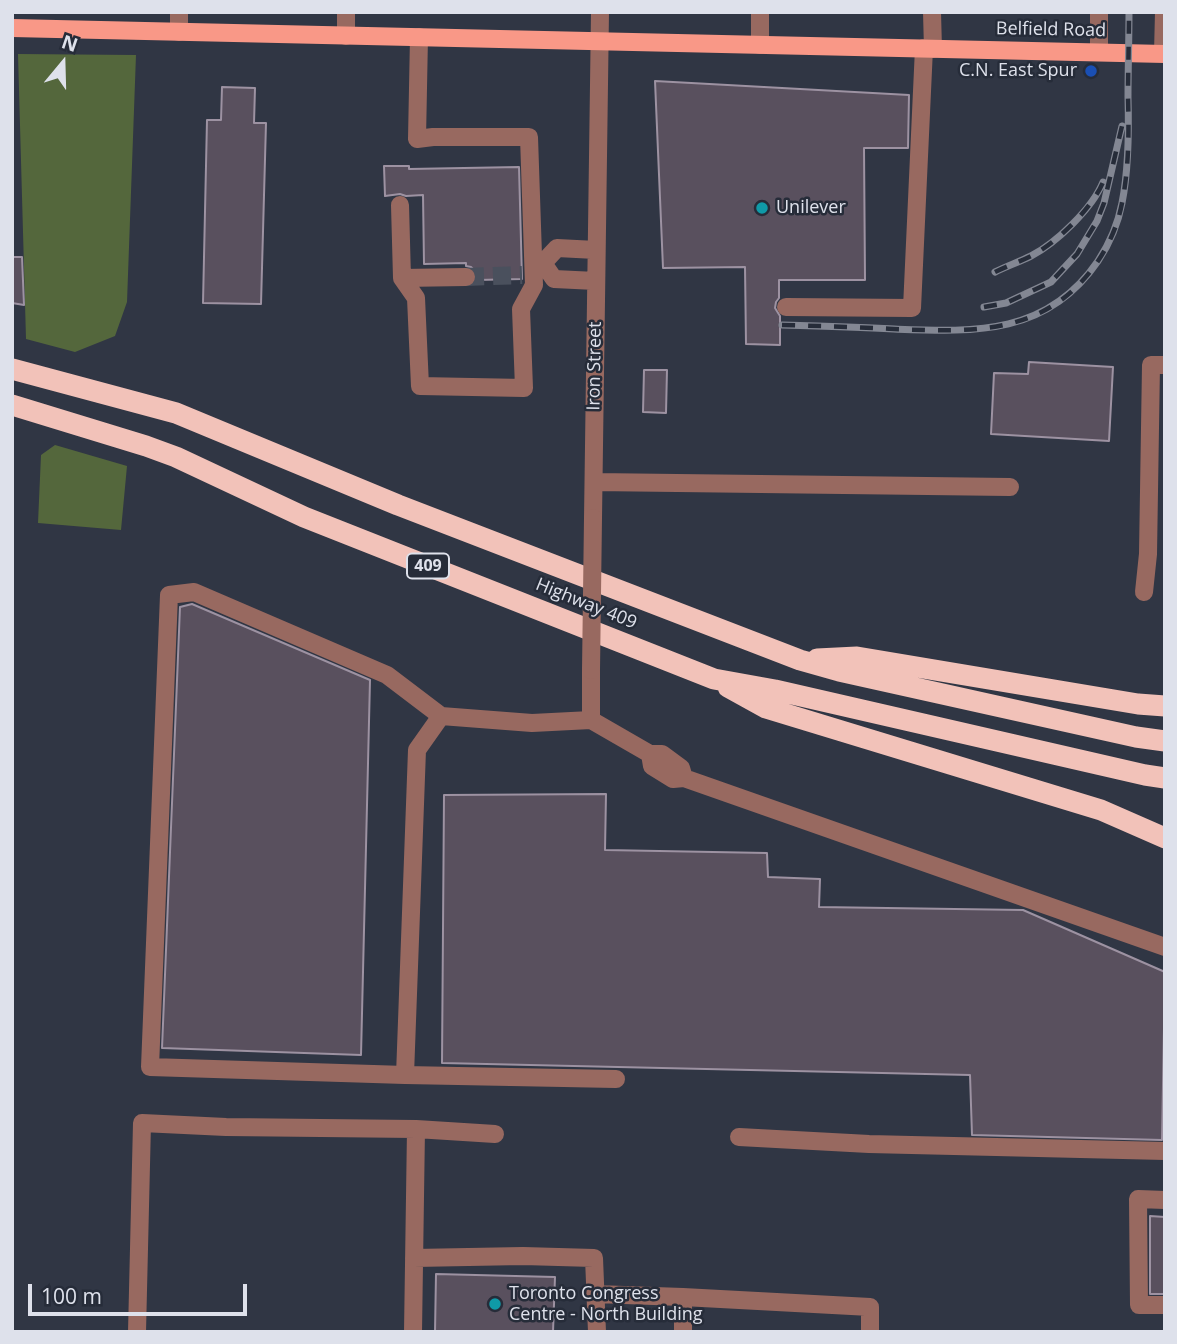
<!DOCTYPE html>
<html>
<head>
<meta charset="utf-8">
<style>
	body { margin:0 }
	#map { position:relative; width:1177px; height:1344px; overflow:hidden; background:#303644; font-family:"Open Sans",sans-serif }
	canvas { display:block }
	.frame { position:absolute; inset:0; border:14px solid #dee1eb; pointer-events:none }
	.north { position:absolute; left:28px; top:28px; width:70px; height:70px; -webkit-text-stroke:5px #262c39; paint-order:stroke; rotate:19deg; font-size:19px; font-weight:700; line-height:28px; text-align:center; color:#dee1eb }
	.north::after { content:''; display:block; margin:auto; width:24px; height:32px; background:#dee1eb; clip-path:polygon(50% 0,100% 100%,50% 72%,0 100%) }
	.scale { position:absolute; left:28px; top:1284px; width:219px; height:32px; box-sizing:border-box; border:4px solid #dee1eb; border-top:0; padding-left:9px; font-size:21px; line-height:24px; white-space:nowrap; color:#dee1eb; -webkit-text-stroke:5px #262c39; paint-order:stroke }
</style>
</head>
<body>
<div id="map">
<canvas width="1177" height="1344"></canvas>
<div class="frame"></div>
<div class="north">N</div>
<div class="scale">100 m</div>
</div>
<script>
const ctx = document.querySelector('canvas').getContext('2d');
ctx.lineJoin = 'round';
function fillPath(path, color) { ctx.fillStyle = color; ctx.fill(path, 'evenodd'); }
function strokePath(path, color, width, dash) { ctx.strokeStyle = color; ctx.lineWidth = width; ctx.lineCap = dash ? 'butt' : 'round'; ctx.setLineDash(dash || []); ctx.stroke(path); }
function write(font, color, halo, rows, align = 'center') {
  ctx.font = font + ' "Open Sans",sans-serif'; ctx.lineWidth = 5; ctx.setLineDash([]); ctx.textBaseline = 'middle'; ctx.strokeStyle = halo; ctx.fillStyle = color; for (const [text, x, y, turn = 0] of rows) {
    ctx.save(); ctx.translate(x, y); ctx.rotate((+turn || 0) * Math.PI / 180); ctx.textAlign = isNaN(turn) ? turn : align; if (halo) ctx.strokeText(text, 0, 0); ctx.fillText(text, 0, 0); ctx.restore();
  }
}
const green = new Path2D(`
	M 18,54 L 136,55 L 127,302 L 115,336 L 75,352 L 26,339 Z
	M 55,445 L 127,466 L 121,530 L 38,523 L 41,455 Z`);
const building = new Path2D(`
	M 655,81 L 909,95 L 908,148 L 864,148 L 865,280 L 779,280 L 779,298 L 776,302 L 775,308 L 780,316 L 780,345 L 746,344 L 745,267 L 663,268 Z
	M 222,87 L 255,88 L 254,123 L 266,123 L 261,304 L 203,303 L 207,120 L 221,120 Z
	M 384,166 L 409,166 L 409,169 L 519,167 L 522,279 L 477,280 L 475,271 L 471,267 L 466,266 L 466,263 L 424,264 L 423,195 L 406,196 L 400,194 L 385,196 Z
	M 12,257 L 22,257 L 24,305 L 12,303 Z
	M 1029,362 L 1113,367 L 1109,441 L 991,434 L 994,373 L 1028,374 Z
	M 644,370 L 667,370 L 666,413 L 643,412 Z
	M 192,604 L 370,680 L 361,1055 L 162,1048 L 180,607 Z
	M 606,794 L 605,850 L 767,853 L 768,877 L 820,879 L 819,907 L 1023,910 L 1165,972 L 1162,1140 L 972,1135 L 970,1075 L 442,1063 L 444,795 Z
	M 1150,1216 L 1165,1217 L 1165,1294 L 1150,1294 Z
	M 436,1274 L 555,1277 L 553,1332 L 435,1332 Z`);
const minorTunnel = new Path2D(`
	M 466,277 L 522,275`);
const minor = new Path2D(`
	M 179,12 L 179,32
	M 346,12 L 346,36
	M 760,12 L 760,45
	M 932,12 L 933,49
	M 1099,52 L 1099,12
	M 1163,53 L 1164,12
	M 400,205 L 402,278 L 416,298 L 420,386 L 524,388 L 521,309 L 534,285 L 529,137 L 433,137 L 417,139 L 419,37
	M 543,263 L 554,279 L 596,281
	M 543,263 L 557,248 L 596,250
	M 402,278 L 466,277
	M 786,307 L 912,308 L 924,48
	M 594,482 L 1010,487
	M 593,518 L 600,12
	M 1144,592 L 1148,554 L 1151,365 L 1165,365
	M 591,720 L 591,670
	M 650,754 L 652,766 L 673,779 L 684,778 L 1165,947
	M 405,1075 L 150,1067 L 169,595 L 194,592 L 387,675 L 441,716
	M 616,1079 L 405,1075 L 417,750 L 441,716 L 532,723 L 591,720 L 650,754 L 662,754 L 681,768 L 684,778
	M 416,1129 L 495,1134
	M 739,1137 L 869,1144 L 1165,1151
	M 1165,1200 L 1138,1199 L 1139,1305 L 1165,1305
	M 414,1258 L 523,1256 L 594,1258 L 597,1332
	M 595,1294 L 683,1297 L 870,1307 L 870,1332
	M 137,1332 L 142,1123 L 226,1127 L 416,1129 L 413,1332
	M 683,1332 L 683,1297`);
const major = new Path2D(`
	M 12,28 L 1165,54`);
const highway = new Path2D(`
	M 12,369 L 176,413 L 398,505 L 800,660 L 839,671 L 1136,737 L 1165,741
	M 12,405 L 146,446 L 176,457 L 304,517 L 714,679 L 775,690 L 1145,775 L 1165,778
	M 817,659 L 857,657 L 1138,704 L 1165,706
	M 728,687 L 766,708 L 1101,810 L 1165,838`);
const rail = new Path2D(`
	M 995,272 C 1007,266 1019,262 1031,256 C 1056,243 1092,209 1103,182
	M 984,307 L 1006,303 L 1051,282 L 1077,254 L 1097,221 L 1104,203 L 1122,126
	M 782,325 C 820,326 857,327 894,329 C 974,332 1047,336 1098,261 C 1110,243 1118,224 1122,203 C 1129,168 1129,132 1128,97 C 1128,69 1129,41 1129,12`);
const minorBridge = new Path2D(`
	M 591,670 L 593,518`);
const markers = [
	[1091,71,7,"#1a4fb4"],
	[762,208,7,"#0f9aa8"],
	[495,1304,7,"#0f9aa8"]
];
const shields = [
	[428,566,42]
];
const shieldNames = [
	["409",428,566]
];
const streetNames = [
	["Belfield Road",1051,30,1],
	["Iron Street",595,366,-89],
	["Highway 409",586,604,22]
];
const poiNames = [
	["C.N. East Spur",1077,71,"right"],
	["Unilever",776,208],
	["Toronto Congress",509,1294],
	["Centre - North Building",509,1315]
];
fillPath(green, '#54673c');
fillPath(building, '#59505e');
strokePath(building, '#9d92a2', 2);
strokePath(minorTunnel, '#4a505d', 18, [18, 9]);
strokePath(minor, '#986960', 18);
strokePath(major, '#f99887', 18);
strokePath(highway, '#f2c2b9', 21);
strokePath(rail, '#838793', 7);
strokePath(rail, '#262c39', 4.5, [13]);
strokePath(minorBridge, '#986960', 18);
for (const [x, y, r, color] of markers) { const dot = new Path2D(); dot.arc(x, y, r, 0, 2 * Math.PI); ctx.fillStyle = color; ctx.fill(dot); strokePath(dot, '#262c39', 2.5); }
for (const [x, y, w] of shields) { const box = new Path2D(); box.roundRect(x - w / 2, y - 12.5, w, 25, 5); ctx.fillStyle = '#262c39'; ctx.fill(box); strokePath(box, '#dee1eb', 2); }
write('bold 16px', '#dee1eb', null, shieldNames);
write('18px', '#dee1eb', '#262c39', streetNames);
write('18px', '#dee1eb', '#262c39', poiNames, 'left');
</script>
</body>
</html>
